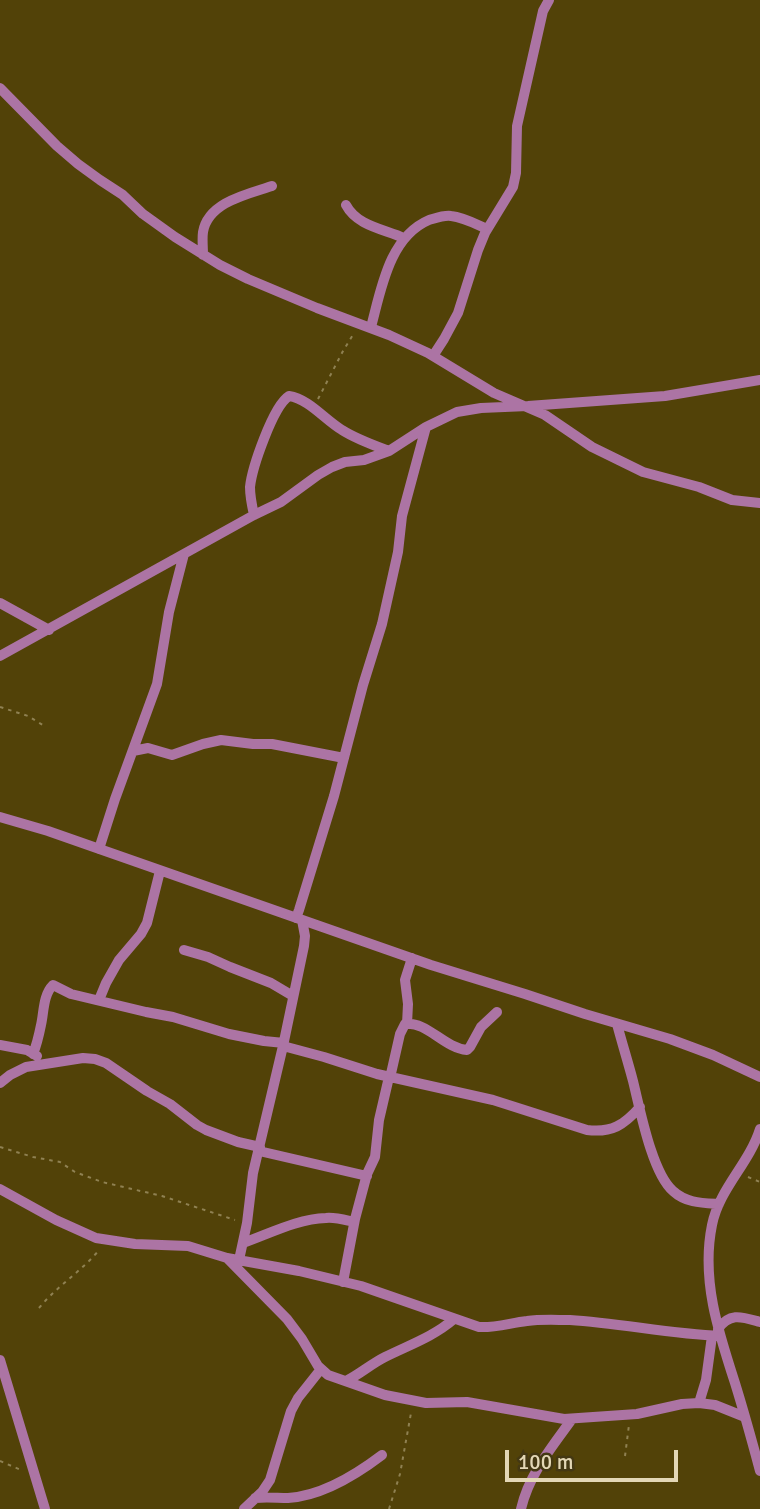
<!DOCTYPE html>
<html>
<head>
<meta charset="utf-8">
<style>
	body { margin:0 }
	#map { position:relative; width:760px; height:1509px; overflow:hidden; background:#524208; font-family:Signika,sans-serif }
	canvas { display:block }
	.scale { position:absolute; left:505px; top:1450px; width:173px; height:32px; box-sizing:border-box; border:4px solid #e3d7b6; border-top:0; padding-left:9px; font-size:21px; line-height:24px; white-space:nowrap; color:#e3d7b6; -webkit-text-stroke:5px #443813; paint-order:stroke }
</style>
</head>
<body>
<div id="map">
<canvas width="760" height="1509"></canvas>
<div class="scale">100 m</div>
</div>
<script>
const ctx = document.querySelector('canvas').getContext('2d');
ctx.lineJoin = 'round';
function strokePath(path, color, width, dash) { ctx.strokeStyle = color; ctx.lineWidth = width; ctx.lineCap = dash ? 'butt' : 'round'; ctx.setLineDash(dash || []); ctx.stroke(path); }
const path = new Path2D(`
	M 318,399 L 343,351 L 354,333
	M 0,707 L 28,716 L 46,727
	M 0,1147 L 33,1157 L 60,1162 L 75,1172 L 102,1182 L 162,1196 L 235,1220
	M 748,1177 L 760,1182
	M 39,1308 C 57,1286 82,1271 100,1249
	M 625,1456 L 629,1425
	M 0,1461 L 21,1470
	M 389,1509 L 400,1474 L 411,1413`);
const street = new Path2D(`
	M 0,88 L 57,146 L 78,164 L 100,180 L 123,195 L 143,214 L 175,237 L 220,265 L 248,279 L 317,308 L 389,335 L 428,353 L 494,393 L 545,415 L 592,447 L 643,472 L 699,487 L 732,500 L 760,503
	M 346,205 C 357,226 384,229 404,238
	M 203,255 C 203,248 202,239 203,232 C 208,202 248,194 272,186
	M 371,327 C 381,290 389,237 429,220 C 436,218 444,215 451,216 C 463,217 476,224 487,229
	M 433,356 L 444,339 L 458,313 L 478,250 L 485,233 L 513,187 L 516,173 L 517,126 L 543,11 L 549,0
	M 254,515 C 252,506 250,497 250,487 C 252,468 273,406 289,396 C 309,399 325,420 342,430 C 356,439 373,445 389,451
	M 0,603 L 49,630
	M 0,656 L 254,515 L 281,502 L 318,475 L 332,467 L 345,462 L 364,460 L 389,451 L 426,427 L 457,412 L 481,408 L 528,406 L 665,396 L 760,380
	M 133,751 L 148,748 L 172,755 L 203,744 L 221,740 L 253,744 L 272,744 L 344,758
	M 0,817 L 48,831 L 431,965 L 525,994 L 585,1014 L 670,1039 L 713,1055 L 760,1077
	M 99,849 L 115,799 L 157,684 L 169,612 L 184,554
	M 296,918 L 299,910 L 334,796 L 363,685 L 382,624 L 398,552 L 402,516 L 426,427
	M 184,950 L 208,957 L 230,967 L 271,983 L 293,996
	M 99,1000 L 106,983 L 119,960 L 141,934 L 147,923 L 160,871
	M 407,1024 L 408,1004 L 405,980 L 412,958
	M 617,1024 C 622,1043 628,1062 633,1081 C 640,1109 652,1173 673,1191 C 686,1203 702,1203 719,1204
	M 0,1045 L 27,1050 L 37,1056
	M 283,1046 L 324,1057 L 377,1074 L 493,1100 L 587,1130 C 612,1133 624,1125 640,1107
	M 33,1054 C 37,1044 39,1035 41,1025 C 44,1012 43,995 53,985 L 71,994 L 146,1012 L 173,1017 L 229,1034 L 264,1041 L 284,1043
	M 390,1078 L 400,1034 L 405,1024 C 427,1021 444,1048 467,1050 L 470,1047 L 481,1027 L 497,1012
	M 0,1083 L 10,1075 L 26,1067 L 83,1058 L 95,1059 L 106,1063 L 147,1091 L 170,1104 L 197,1125 L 206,1130 L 238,1142 L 260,1147
	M 760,1129 C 749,1164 719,1189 712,1225 C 701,1279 718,1331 735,1383 C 744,1412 752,1441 760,1471
	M 259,1151 L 367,1176
	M 0,1189 L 56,1220 L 96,1238 L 135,1244 L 188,1246 L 227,1258 L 299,1271 L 361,1286 L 479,1327 C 495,1328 510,1323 527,1321 C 541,1319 556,1320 570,1320 C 620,1323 670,1334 720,1336
	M 243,1243 C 269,1234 297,1219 326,1218 C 335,1217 345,1220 354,1222
	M 227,1258 L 287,1319 L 302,1339 L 318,1366 L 328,1375 L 385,1395 L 426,1403 L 467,1402 L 564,1419 L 637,1414 L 682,1404 L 699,1403 L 715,1405 L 745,1417
	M 239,1260 L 247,1223 L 253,1173 L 283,1046 L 304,946 L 305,936 L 302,920
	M 343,1282 L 355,1219 L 367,1174 L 375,1157 L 379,1120 L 389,1077
	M 718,1329 C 730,1312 742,1317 760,1322
	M 0,1360 L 45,1509
	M 346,1381 C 360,1374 371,1364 385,1357 C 409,1345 433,1337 454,1319
	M 699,1403 L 706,1380 L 712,1336
	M 255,1498 C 267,1497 277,1498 288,1498 C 321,1496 357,1474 382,1455
	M 244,1509 L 262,1492 L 270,1480 L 291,1411 L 298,1398 L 321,1369
	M 521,1509 C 529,1474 552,1447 572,1419`);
strokePath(path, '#8f8152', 2, [3.5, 5]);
strokePath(street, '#ac74a4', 10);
</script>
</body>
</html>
